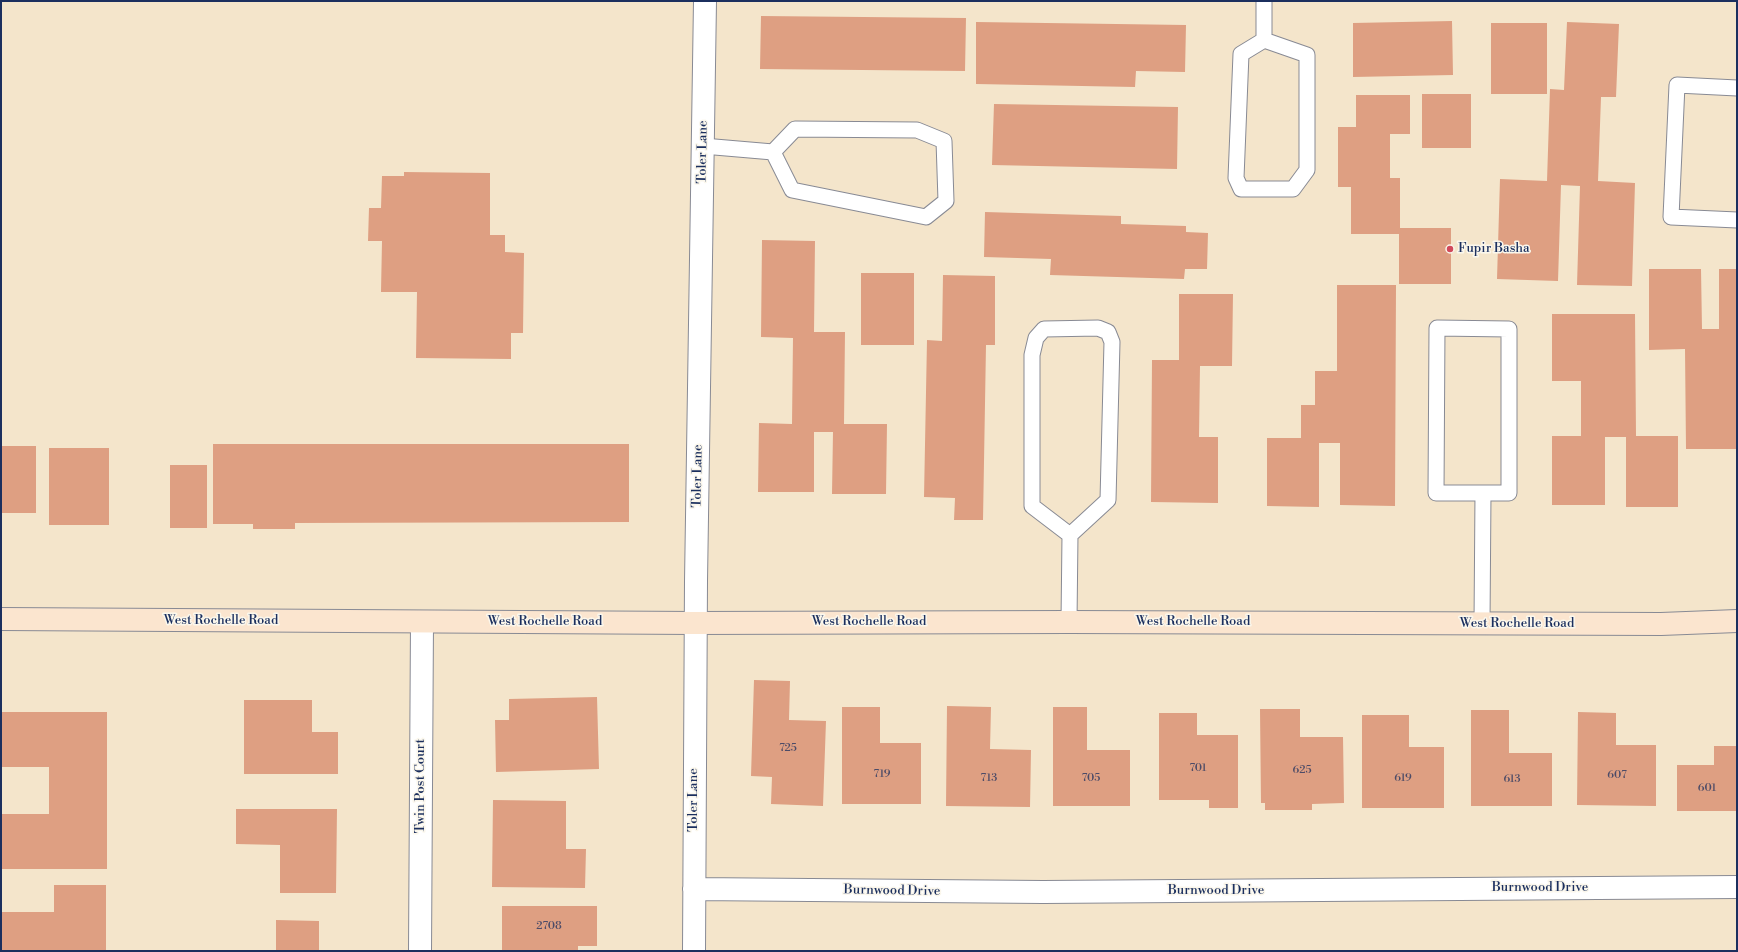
<!DOCTYPE html>
<html>
<head>
<meta charset="utf-8">
<style>
	body { margin:0 }
	#map { position:relative; width:1738px; height:952px; overflow:hidden; background:#f4e5cb; font-family:"Libre Bodoni",serif }
	canvas { display:block }
	.frame { position:absolute; inset:0; border:2px solid #1b2f5e; pointer-events:none }
</style>
</head>
<body>
<div id="map">
<canvas width="1738" height="952"></canvas>
<div class="frame"></div>
</div>
<script>
const ctx = document.querySelector('canvas').getContext('2d');
ctx.lineJoin = 'round';
function fillPath(path, color) { ctx.fillStyle = color; ctx.fill(path, 'evenodd'); }
function strokePath(path, color, width, dash) { ctx.strokeStyle = color; ctx.lineWidth = width; ctx.lineCap = dash ? 'butt' : 'round'; ctx.setLineDash(dash || []); ctx.stroke(path); }
function write(font, color, halo, rows, align = 'center') {
  ctx.font = font + ' "Libre Bodoni",serif'; ctx.lineWidth = 3; ctx.setLineDash([]); ctx.textBaseline = 'middle'; ctx.strokeStyle = halo; ctx.fillStyle = color; for (const [text, x, y, turn = 0] of rows) {
    ctx.save(); ctx.translate(x, y); ctx.rotate((+turn || 0) * Math.PI / 180); ctx.textAlign = isNaN(turn) ? turn : align; if (halo) ctx.strokeText(text, 0, 0); ctx.fillText(text, 0, 0); ctx.restore();
  }
}
const building = new Path2D(`
	M 761,16 L 966,18 L 965,71 L 760,69 Z
	M 1452,21 L 1453,75 L 1353,77 L 1353,23 Z
	M 976,22 L 1186,25 L 1185,72 L 1136,71 L 1135,87 L 976,84 Z
	M 1567,22 L 1619,24 L 1616,97 L 1601,97 L 1598,181 L 1635,183 L 1632,286 L 1577,285 L 1580,186 L 1561,185 L 1558,281 L 1497,279 L 1500,179 L 1547,181 L 1550,89 L 1564,90 Z
	M 1491,23 L 1547,23 L 1547,94 L 1491,94 Z
	M 1422,94 L 1471,94 L 1471,148 L 1422,148 Z
	M 1356,95 L 1410,95 L 1410,134 L 1390,134 L 1390,178 L 1400,178 L 1400,228 L 1451,228 L 1451,284 L 1399,284 L 1399,234 L 1351,234 L 1351,187 L 1338,187 L 1338,127 L 1356,127 Z
	M 994,104 L 1178,107 L 1177,169 L 992,165 Z
	M 404,172 L 490,173 L 490,235 L 505,235 L 505,252 L 524,253 L 523,333 L 511,333 L 511,359 L 416,358 L 417,292 L 381,292 L 382,241 L 368,241 L 369,208 L 381,208 L 382,176 L 404,176 Z
	M 985,212 L 1121,216 L 1121,224 L 1186,226 L 1186,232 L 1208,233 L 1207,269 L 1185,269 L 1184,279 L 1050,275 L 1051,259 L 984,257 Z
	M 762,240 L 815,241 L 814,332 L 845,332 L 844,424 L 887,424 L 886,494 L 832,494 L 833,432 L 814,432 L 814,492 L 758,492 L 759,423 L 792,424 L 793,338 L 761,337 Z
	M 1649,269 L 1701,269 L 1702,329 L 1719,329 L 1719,269 L 1737,269 L 1737,449 L 1686,449 L 1685,349 L 1649,350 Z
	M 861,273 L 914,273 L 914,345 L 861,345 Z
	M 943,275 L 995,276 L 995,345 L 986,345 L 983,520 L 954,520 L 955,498 L 924,497 L 927,340 L 942,341 Z
	M 1337,285 L 1396,285 L 1395,506 L 1340,505 L 1340,443 L 1319,443 L 1319,507 L 1267,506 L 1267,438 L 1301,438 L 1301,405 L 1315,405 L 1315,371 L 1337,371 Z
	M 1179,294 L 1233,294 L 1232,366 L 1200,366 L 1199,437 L 1218,437 L 1218,503 L 1151,502 L 1152,360 L 1179,360 Z
	M 1552,314 L 1635,314 L 1636,436 L 1678,436 L 1678,507 L 1626,507 L 1626,437 L 1605,437 L 1605,505 L 1552,505 L 1552,436 L 1581,436 L 1581,381 L 1552,381 Z
	M 213,444 L 629,444 L 629,522 L 295,523 L 295,529 L 253,529 L 253,524 L 213,524 Z
	M 1,446 L 36,446 L 36,513 L 1,513 Z
	M 49,448 L 109,448 L 109,525 L 49,525 Z
	M 170,465 L 207,465 L 207,528 L 170,528 Z
	M 754,680 L 790,681 L 789,720 L 826,721 L 823,806 L 771,804 L 772,777 L 751,776 Z
	M 597,697 L 599,769 L 496,772 L 495,720 L 509,720 L 509,699 Z
	M 244,700 L 312,700 L 312,732 L 338,732 L 338,774 L 244,774 Z
	M 947,706 L 991,707 L 990,749 L 1031,750 L 1030,807 L 946,806 Z
	M 842,707 L 880,707 L 880,743 L 921,743 L 921,804 L 842,804 Z
	M 1053,707 L 1087,707 L 1087,750 L 1130,750 L 1130,806 L 1053,806 Z
	M 1260,709 L 1300,709 L 1300,737 L 1343,737 L 1344,803 L 1312,804 L 1312,810 L 1265,810 L 1265,803 L 1261,803 Z
	M 1471,710 L 1509,710 L 1509,753 L 1552,753 L 1552,806 L 1471,806 Z
	M 1,712 L 107,712 L 107,869 L 1,869 L 1,814 L 49,814 L 49,767 L 1,767 Z
	M 1578,712 L 1616,713 L 1616,745 L 1656,745 L 1656,806 L 1577,805 Z
	M 1159,713 L 1197,713 L 1197,735 L 1238,735 L 1238,808 L 1209,808 L 1209,800 L 1159,800 Z
	M 1362,715 L 1409,715 L 1409,747 L 1444,747 L 1444,808 L 1362,808 Z
	M 1714,746 L 1737,746 L 1737,811 L 1677,811 L 1677,765 L 1714,765 Z
	M 493,800 L 566,801 L 566,849 L 586,849 L 585,888 L 492,887 Z
	M 236,809 L 337,809 L 336,893 L 280,893 L 280,845 L 236,844 Z
	M 54,885 L 106,885 L 106,951 L 1,951 L 1,912 L 54,912 Z
	M 502,906 L 597,906 L 597,946 L 578,946 L 578,951 L 502,951 Z
	M 276,920 L 319,921 L 319,951 L 276,951 Z`);
const service = new Path2D(`
	M 1264,40 L 1307,55 L 1307,170 L 1293,189 L 1241,189 L 1236,178 L 1241,54 Z
	M 1264,40 L 1264,1
	M 1737,88 L 1677,85 L 1671,217 L 1737,220
	M 703,146 L 773,152 L 795,129 L 917,130 L 944,141 L 946,201 L 926,217 L 792,190 L 773,152
	M 1437,328 L 1509,329 L 1509,493 L 1436,493 Z
	M 1069,622 L 1070,535 L 1108,500 L 1112,342 L 1108,332 L 1098,328 L 1044,329 L 1036,338 L 1032,355 L 1032,506 L 1070,535
	M 1482,624 L 1483,493`);
const minor = new Path2D(`
	M 694,889 L 1043,892 L 1737,887
	M 420,951 L 422,622
	M 694,951 L 696,581 L 705,1`);
const secondary = new Path2D(`
	M 1,619 L 695,623 L 1069,622 L 1661,624 L 1737,621`);
const markers = [
	[1450,249,4,"#d1495b"]
];
const numberNames = [
	["725",788,748],
	["701",1198,768],
	["625",1302,770],
	["719",882,774],
	["607",1617,775],
	["713",989,778],
	["705",1091,778],
	["619",1403,778],
	["613",1512,779],
	["601",1707,788],
	["2708",549,926]
];
const streetNames = [
	["Toler Lane",703,152,-89],
	["Toler Lane",698,476,-89],
	["West Rochelle Road",221,621],
	["West Rochelle Road",545,622],
	["West Rochelle Road",869,622],
	["West Rochelle Road",1193,622],
	["West Rochelle Road",1517,624],
	["Twin Post Court",421,786,-90],
	["Toler Lane",694,800,-90],
	["Burnwood Drive",1540,888],
	["Burnwood Drive",892,891,1],
	["Burnwood Drive",1216,891]
];
const poiNames = [
	["Fupir Basha",1458,249]
];
fillPath(building, '#de9f82');
strokePath(service, '#888a94', 17);
strokePath(minor, '#888a94', 24);
strokePath(secondary, '#888a94', 24);
strokePath(service, '#fff', 15);
strokePath(minor, '#fff', 22);
strokePath(secondary, '#fbe5cf', 22);
for (const [x, y, r, color] of markers) { const dot = new Path2D(); dot.arc(x, y, r, 0, 2 * Math.PI); ctx.fillStyle = color; ctx.fill(dot); strokePath(dot, '#fbf7ec', 1.5); }
write('11px', '#4c4b67', null, numberNames);
write('13px', '#1b2f5e', '#fbf7ec', streetNames);
write('13px', '#1b2f5e', '#fbf7ec', poiNames, 'left');
</script>
</body>
</html>
